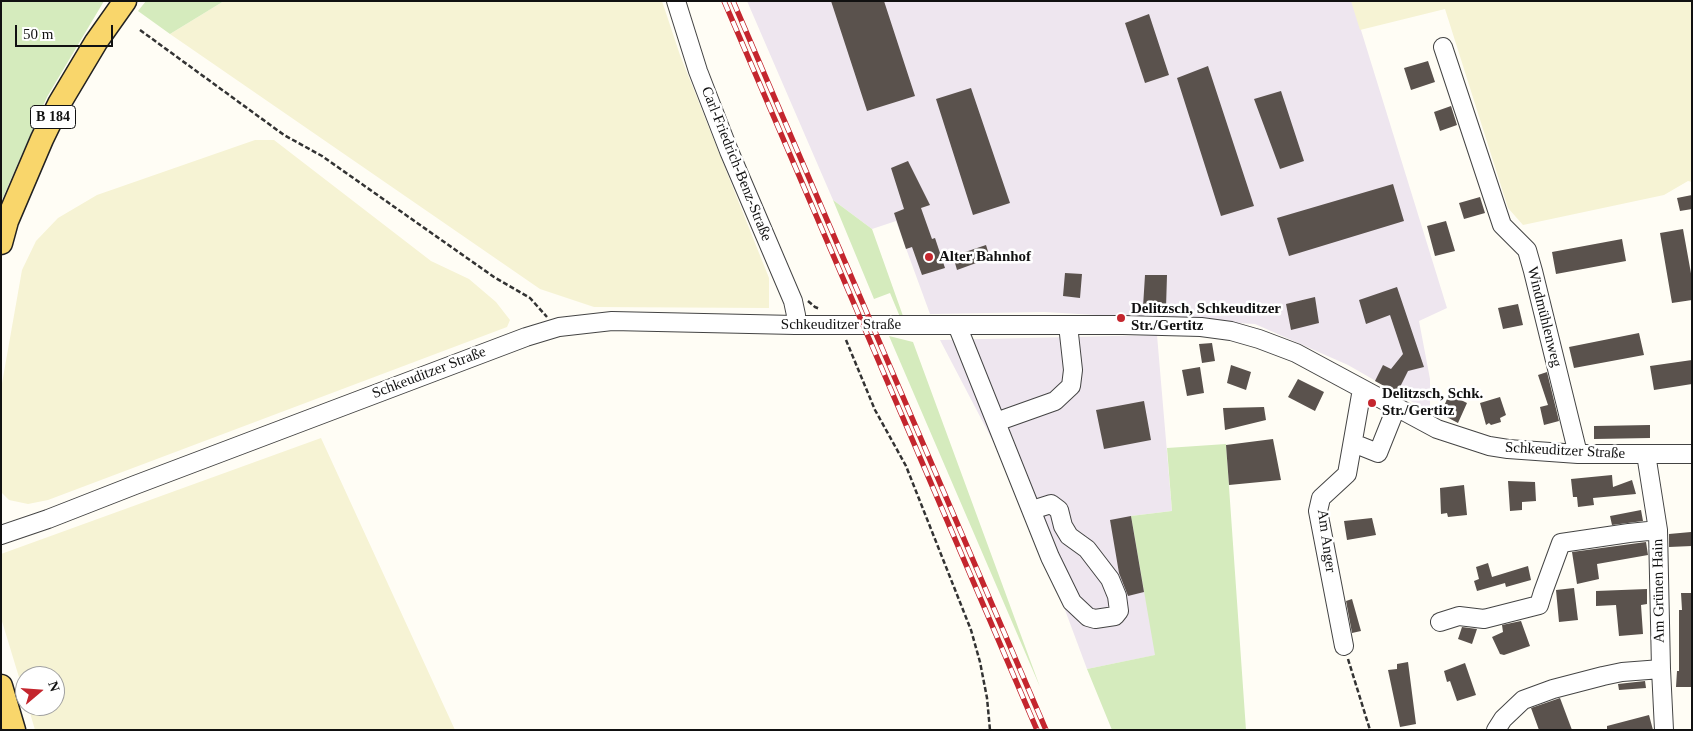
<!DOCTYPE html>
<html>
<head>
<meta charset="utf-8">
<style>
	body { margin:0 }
	#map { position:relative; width:1693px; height:731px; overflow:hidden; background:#fffdf5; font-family:Georgia,serif }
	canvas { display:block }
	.frame { position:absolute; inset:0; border:2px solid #111; pointer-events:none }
	.north { position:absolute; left:15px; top:666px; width:50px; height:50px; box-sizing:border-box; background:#fff; border:1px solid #a0a0a0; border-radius:50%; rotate:72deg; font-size:14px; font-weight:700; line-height:20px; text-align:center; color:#111 }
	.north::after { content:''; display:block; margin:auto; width:18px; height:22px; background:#c4262e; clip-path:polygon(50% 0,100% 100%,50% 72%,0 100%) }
	.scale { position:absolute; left:15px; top:25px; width:98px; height:22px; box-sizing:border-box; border:2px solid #111; border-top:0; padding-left:6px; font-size:15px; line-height:18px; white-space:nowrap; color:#111; -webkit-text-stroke:4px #fff; paint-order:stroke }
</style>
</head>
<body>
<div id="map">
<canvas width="1693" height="731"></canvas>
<div class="frame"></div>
<div class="north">N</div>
<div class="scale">50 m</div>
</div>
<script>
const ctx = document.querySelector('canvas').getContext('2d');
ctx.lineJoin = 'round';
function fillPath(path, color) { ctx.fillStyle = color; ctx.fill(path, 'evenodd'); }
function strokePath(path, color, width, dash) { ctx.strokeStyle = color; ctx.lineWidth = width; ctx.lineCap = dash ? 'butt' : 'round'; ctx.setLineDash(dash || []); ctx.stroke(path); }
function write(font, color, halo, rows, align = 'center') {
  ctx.font = font + ' Georgia,serif'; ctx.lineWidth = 5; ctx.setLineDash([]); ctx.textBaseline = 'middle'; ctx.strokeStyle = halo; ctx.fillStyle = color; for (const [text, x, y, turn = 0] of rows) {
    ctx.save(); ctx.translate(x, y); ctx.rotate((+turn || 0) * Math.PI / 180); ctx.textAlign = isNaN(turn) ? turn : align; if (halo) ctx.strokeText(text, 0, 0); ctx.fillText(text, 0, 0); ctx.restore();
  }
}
const industrial = new Path2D(`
	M 747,1 L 1352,1 L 1447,308 L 1419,321 L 1430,379 L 1430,412 L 1348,365 L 1255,324 L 1044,312 L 930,314 L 896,221 L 872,229 L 833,200 Z
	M 1157,335 L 1172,511 L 1131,516 L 1156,655 L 1087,669 L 1036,532 L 1009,472 L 940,340 Z`);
const farmland = new Path2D(`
	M 224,1 L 662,1 L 680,55 L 769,278 L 769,308 L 594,307 L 540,289 L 170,34 Z
	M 1351,1 L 1692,1 L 1692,182 L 1688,181 L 1664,195 L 1523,225 L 1508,208 L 1445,9 L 1360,30 Z
	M 255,140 L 274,140 L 431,261 L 469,279 L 496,302 L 510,320 L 507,327 L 48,500 L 28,504 L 9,500 L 1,492 L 1,389 L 22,270 L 36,241 L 58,218 L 97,195 Z
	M 321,438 L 455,730 L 35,730 L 28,706 L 55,706 L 55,676 L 25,676 L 25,697 L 1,618 L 1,554 Z`);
const green = new Path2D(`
	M 1,1 L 104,1 L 47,97 L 1,202 Z
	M 146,1 L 224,1 L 170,34 L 138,11 Z
	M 833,200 L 872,229 L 903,316 L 900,317 L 890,293 L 874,299 Z
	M 889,336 L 913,342 L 1040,687 Z
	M 1226,444 L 1246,730 L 1112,730 L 1087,669 L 1155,655 L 1131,516 L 1172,511 L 1167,448 Z`);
const building = new Path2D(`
	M 831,1 L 884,1 L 915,96 L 867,111 Z
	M 1149,14 L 1169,75 L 1145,83 L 1125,23 Z
	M 1428,61 L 1435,82 L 1411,90 L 1404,68 Z
	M 1208,66 L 1254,206 L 1221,216 L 1177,78 Z
	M 971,88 L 1010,203 L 973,215 L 936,99 Z
	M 1281,91 L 1304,161 L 1280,169 L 1254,99 Z
	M 1451,106 L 1457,125 L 1440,131 L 1434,112 Z
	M 908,161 L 930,205 L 921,208 L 932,239 L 935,238 L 945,268 L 922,275 L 912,247 L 906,249 L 894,213 L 904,209 L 891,168 Z
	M 1393,184 L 1404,221 L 1289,256 L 1277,218 Z
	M 1692,195 L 1692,209 L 1680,211 L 1677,198 Z
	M 1480,197 L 1485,213 L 1464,219 L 1459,203 Z
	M 1446,221 L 1455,251 L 1435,256 L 1427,226 Z
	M 1683,229 L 1692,279 L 1692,300 L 1672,303 L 1660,233 Z
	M 1622,239 L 1626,261 L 1556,274 L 1552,252 Z
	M 986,245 L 990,258 L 957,270 L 953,256 Z
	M 1065,273 L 1082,274 L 1080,298 L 1063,296 Z
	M 1145,275 L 1167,275 L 1166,308 L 1143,307 Z
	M 1397,287 L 1424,367 L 1408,371 L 1397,393 L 1375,381 L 1383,365 L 1391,369 L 1403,354 L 1390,315 L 1366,324 L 1359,300 Z
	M 1315,297 L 1319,323 L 1291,330 L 1286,304 Z
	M 1518,304 L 1523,325 L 1503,329 L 1498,308 Z
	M 1639,333 L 1644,355 L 1574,368 L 1569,347 Z
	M 1212,343 L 1215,361 L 1202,363 L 1199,344 Z
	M 1692,360 L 1692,384 L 1654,390 L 1650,366 Z
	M 1231,365 L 1251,372 L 1246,390 L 1227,383 Z
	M 1200,367 L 1204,393 L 1187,396 L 1182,370 Z
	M 1547,372 L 1559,421 L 1544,425 L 1540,407 L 1548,405 L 1538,375 Z
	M 1298,379 L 1324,392 L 1315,411 L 1288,397 Z
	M 1449,394 L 1467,403 L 1458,423 L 1441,414 Z
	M 1500,397 L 1506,415 L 1500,418 L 1501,422 L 1491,425 L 1489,423 L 1486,425 L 1480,403 Z
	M 1144,401 L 1151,440 L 1104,449 L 1096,410 Z
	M 1264,407 L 1266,420 L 1225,430 L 1223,408 Z
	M 1650,425 L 1650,438 L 1594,439 L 1594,426 Z
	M 1273,439 L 1281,480 L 1229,485 L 1226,445 Z
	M 1612,475 L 1613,487 L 1632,480 L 1636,494 L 1593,498 L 1594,505 L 1578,507 L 1577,497 L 1573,497 L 1571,479 Z
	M 1508,481 L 1535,482 L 1536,501 L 1522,502 L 1522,510 L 1510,511 Z
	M 1464,485 L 1467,515 L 1448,517 L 1447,513 L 1441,514 L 1440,488 Z
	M 1641,510 L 1643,521 L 1612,525 L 1610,516 Z
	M 1131,516 L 1144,592 L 1128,596 L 1119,573 L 1110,520 Z
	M 1372,518 L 1376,535 L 1347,540 L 1344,521 Z
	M 1691,532 L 1692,546 L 1669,547 L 1669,534 Z
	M 1646,542 L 1648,555 L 1597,564 L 1599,579 L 1577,584 L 1572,552 Z
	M 1488,563 L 1492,577 L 1528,566 L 1531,580 L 1506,587 L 1505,583 L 1477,591 L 1474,581 L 1479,579 L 1476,567 Z
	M 1574,588 L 1578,620 L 1559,622 L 1556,590 Z
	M 1647,589 L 1647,604 L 1641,605 L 1643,634 L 1619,636 L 1616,605 L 1596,606 L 1596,591 Z
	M 1681,593 L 1692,593 L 1692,687 L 1676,687 L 1677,671 L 1679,671 L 1679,610 L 1682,610 Z
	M 1352,599 L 1361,631 L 1352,633 L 1346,601 Z
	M 1521,621 L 1530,646 L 1504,655 L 1500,654 L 1492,637 L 1503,632 L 1502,625 Z
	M 1462,627 L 1477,629 L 1472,644 L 1458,639 Z
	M 1408,662 L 1416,724 L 1400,727 L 1388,670 L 1397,669 L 1397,664 Z
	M 1465,663 L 1476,695 L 1457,701 L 1450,681 L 1447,682 L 1444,671 Z
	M 1645,681 L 1646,688 L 1619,690 L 1618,684 Z
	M 1560,698 L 1572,730 L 1539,730 L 1531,708 Z
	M 1649,715 L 1653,730 L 1607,730 L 1607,726 Z`);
const path = new Path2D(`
	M 140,30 L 284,135 L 322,156 L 494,277 L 530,298 L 547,317
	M 808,301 L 815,307 L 820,309
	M 846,340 L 875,410 L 906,466 L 971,630 L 980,662 L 987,698 L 990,730
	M 1348,659 L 1370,730`);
const minor = new Path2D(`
	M 676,1 L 698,71 L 729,151 L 793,301 L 796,315 L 795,325
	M 1443,47 L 1502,225 L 1527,250 L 1533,271 L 1578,454
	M 957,325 L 1050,557 L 1072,602 L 1088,617 L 1095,619 L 1115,616 L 1119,611 L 1117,596 L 1110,579 L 1087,549 L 1069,536 L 1063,526 L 1059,510 L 1051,504 L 1032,510
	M 996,422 L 1055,401 L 1071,386 L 1073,370 L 1068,325
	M 1353,443 L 1378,453 L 1396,408
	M 1646,454 L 1658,530 L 1661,669 L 1664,730
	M 1,535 L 48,519 L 135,485 L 526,337 L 559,327 L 612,321 L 795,325 L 1123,325 L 1201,327 L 1231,331 L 1259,339 L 1296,353 L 1437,429 L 1489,446 L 1508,449 L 1578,454 L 1692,454
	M 1440,622 L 1459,616 L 1484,619 L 1539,605 L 1543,592 L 1561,543 L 1629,533 L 1658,530
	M 1344,646 L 1318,511 L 1321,498 L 1347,474 L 1362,389
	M 1496,730 L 1503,719 L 1523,700 L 1553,689 L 1603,676 L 1622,672 L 1661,669`);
const major = new Path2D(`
	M 1,243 L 7,221 L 42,139 L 59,104 L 96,42 L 125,1
	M 1,686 L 14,730`);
const rail = new Path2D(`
	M 724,1 L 1037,730
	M 733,1 L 1046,730`);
const markers = [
	[929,257,5,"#c4262e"],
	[1121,318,5,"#c4262e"],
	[1372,403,5,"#c4262e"]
];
const shields = [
	[53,117,45]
];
const shieldNames = [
	["B 184",53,117]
];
const streetNames = [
	["Carl-Friedrich-Benz-Straße",736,164,68],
	["Windmühlenweg",1544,317,76],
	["Schkeuditzer Straße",841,325],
	["Schkeuditzer Straße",429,373,-21],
	["Schkeuditzer Straße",1565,451,3],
	["Am Anger",1326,541,82],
	["Am Grünen Hain",1659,591,-91]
];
const poiNames = [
	["Alter Bahnhof",939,257],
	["Delitzsch, Schkeuditzer",1131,309],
	["Str./Gertitz",1131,326],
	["Delitzsch, Schk.",1382,394],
	["Str./Gertitz",1382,411]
];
fillPath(industrial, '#eee6ef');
fillPath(farmland, '#f6f3d4');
fillPath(green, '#d5ebbd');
fillPath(building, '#5a524d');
strokePath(minor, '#444', 20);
strokePath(major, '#222', 25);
strokePath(path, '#333', 2.5, [5, 2.5]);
strokePath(minor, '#fff', 18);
strokePath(major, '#f9d66b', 22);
strokePath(rail, '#c4262e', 5.5);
strokePath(rail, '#fff', 4, [11]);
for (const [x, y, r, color] of markers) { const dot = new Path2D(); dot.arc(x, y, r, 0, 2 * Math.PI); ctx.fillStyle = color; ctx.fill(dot); strokePath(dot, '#fff', 2); }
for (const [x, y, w] of shields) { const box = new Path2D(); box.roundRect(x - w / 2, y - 11.5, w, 23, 4); ctx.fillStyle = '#fff'; ctx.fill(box); strokePath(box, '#111', 1); }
write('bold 14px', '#111', null, shieldNames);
write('15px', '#111', '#fff', streetNames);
write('bold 15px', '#111', '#fff', poiNames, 'left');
</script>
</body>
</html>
